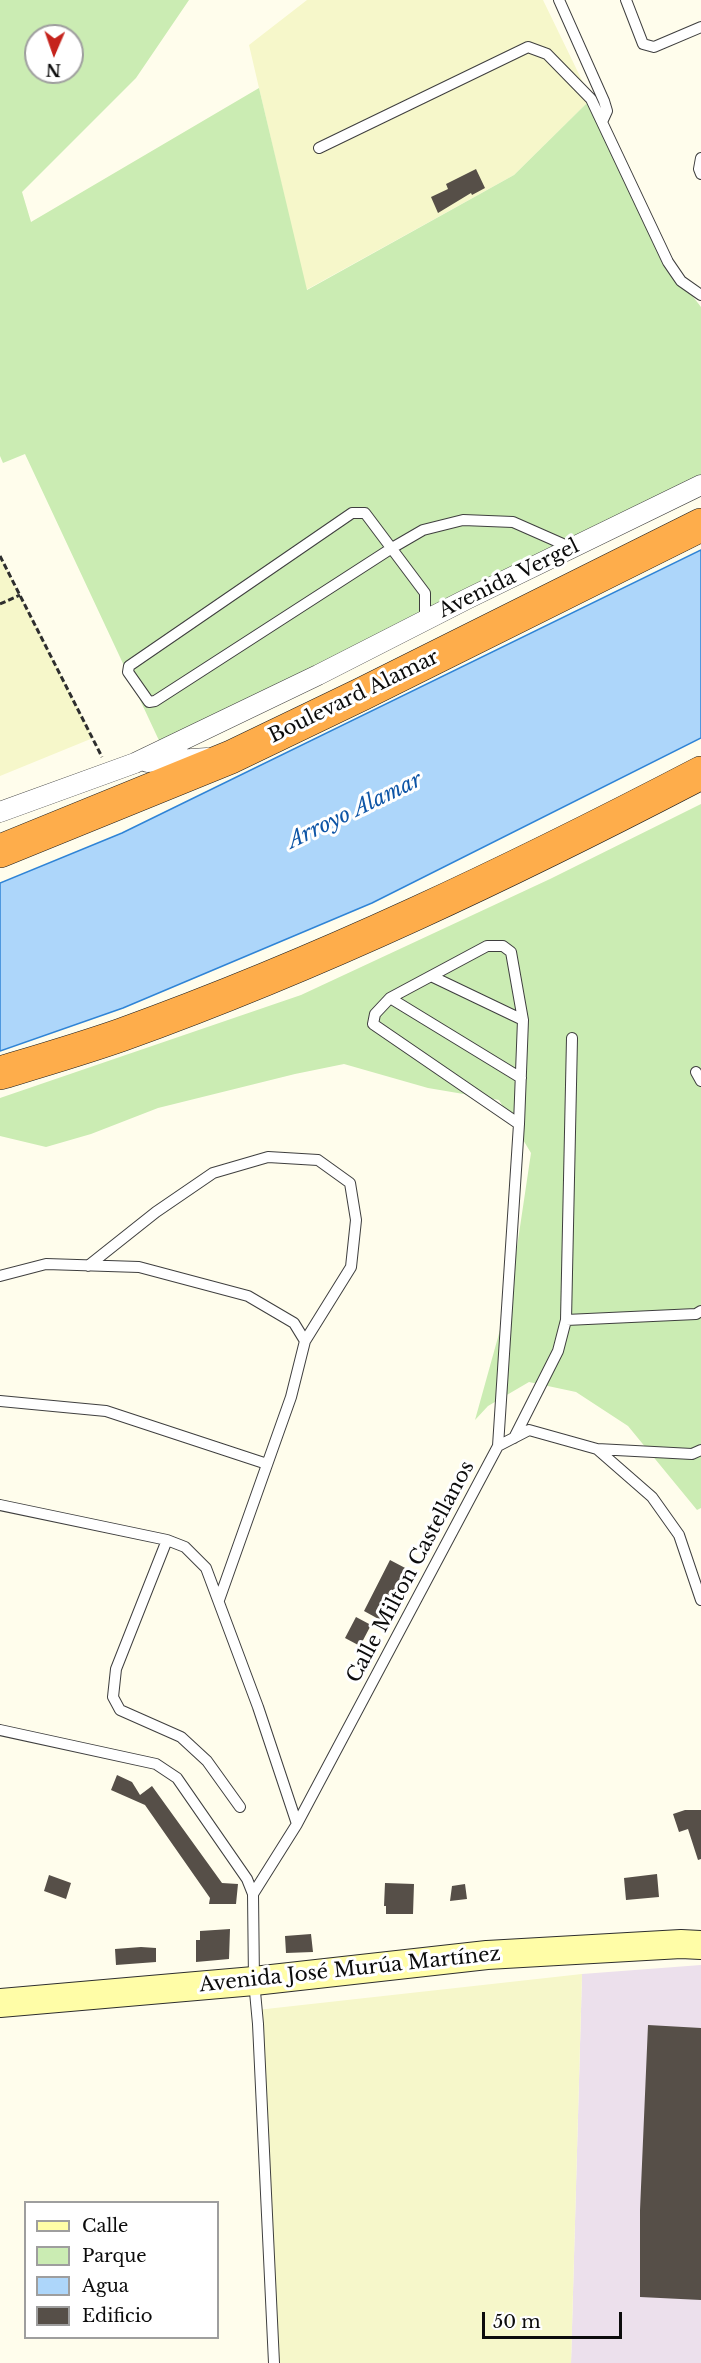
<!DOCTYPE html>
<html>
<head>
<meta charset="utf-8">
<style>
	body { margin:0 }
	#map { position:relative; width:701px; height:2363px; overflow:hidden; background:#fffdec; font-family:"Libre Baskerville",serif }
	canvas { display:block }
	.legend { position:absolute; left:24px; top:2201px; width:195px; height:138px; box-sizing:border-box; background:#fff; border:2px solid #9e9e9e; margin:0; padding:8px 10px; list-style:none; font-size:18px; color:#0c0c0c }
	.legend li { display:flex; align-items:center; gap:12px; height:30px }
	.legend b { width:30px; border:2px solid #9e9e9e }
	.north { position:absolute; left:24px; top:24px; width:60px; height:60px; box-sizing:border-box; background:#fff; border:2px solid #9e9e9e; border-radius:50%; rotate:182deg; font-size:16px; font-weight:700; line-height:24px; text-align:center; color:#0c0c0c }
	.north::after { content:''; display:block; margin:auto; width:21px; height:27px; background:#c5231c; clip-path:polygon(50% 0,100% 100%,50% 72%,0 100%) }
	.scale { position:absolute; left:482px; top:2312px; width:140px; height:27px; box-sizing:border-box; border:3px solid #0c0c0c; border-top:0; padding-left:8px; font-size:18px; line-height:21px; white-space:nowrap; color:#0c0c0c; -webkit-text-stroke:4px #fff; paint-order:stroke }
</style>
</head>
<body>
<div id="map">
<canvas width="701" height="2363"></canvas>
<ul class="legend">
<li><b style="height:8px;background:#fffda7"></b>Calle</li>
<li><b style="height:16px;background:#cbecb3"></b>Parque</li>
<li><b style="height:16px;background:#add6fa"></b>Agua</li>
<li><b style="height:16px;background:#564f48"></b>Edificio</li>
</ul>
<div class="north">N</div>
<div class="scale">50 m</div>
</div>
<script>
const ctx = document.querySelector('canvas').getContext('2d');
ctx.lineJoin = 'round';
function fillPath(path, color) { ctx.fillStyle = color; ctx.fill(path, 'evenodd'); }
function strokePath(path, color, width, dash) { ctx.strokeStyle = color; ctx.lineWidth = width; ctx.lineCap = dash ? 'butt' : 'round'; ctx.setLineDash(dash || []); ctx.stroke(path); }
function write(font, color, halo, rows, align = 'center') {
  ctx.font = font + ' "Libre Baskerville",serif'; ctx.lineWidth = 6; ctx.setLineDash([]); ctx.textBaseline = 'middle'; ctx.strokeStyle = halo; ctx.fillStyle = color; for (const [text, x, y, turn = 0] of rows) {
    ctx.save(); ctx.translate(x, y); ctx.rotate((+turn || 0) * Math.PI / 180); ctx.textAlign = isNaN(turn) ? turn : align; if (halo) ctx.strokeText(text, 0, 0); ctx.fillText(text, 0, 0); ctx.restore();
  }
}
const industrial = new Path2D(`
	M 701,1965 L 701,2363 L 571,2363 L 582,1974 Z`);
const farmland = new Path2D(`
	M 307,0 L 543,0 L 591,99 L 514,175 L 306,290 L 249,45 Z
	M 0,556 L 93,738 L 0,776 Z
	M 582,1974 L 571,2363 L 274,2363 L 257,2010 Z`);
const green = new Path2D(`
	M 0,0 L 189,0 L 136,78 L 22,192 L 31,222 L 259,88 L 307,290 L 514,175 L 591,99 L 681,281 L 701,307 L 701,485 L 163,749 L 25,454 L 3,463 L 0,456 ZM 36,36 L 72,36 L 72,72 L 36,72 Z
	M 701,804 L 701,1508 L 697,1510 L 628,1426 L 576,1392 L 529,1382 L 488,1406 L 475,1420 L 510,1294 L 531,1153 L 499,1100 L 428,1088 L 344,1064 L 295,1074 L 158,1108 L 91,1134 L 46,1147 L 0,1136 L 0,1098 L 301,995 L 550,879 Z`);
const water = new Path2D(`
	M 701,550 L 701,738 L 372,903 L 123,1008 L 0,1051 L 0,883 L 122,833 Z`);
const building = new Path2D(`
	M 476,169 L 485,188 L 472,195 L 471,193 L 438,213 L 431,197 L 448,189 L 446,184 Z
	M 390,1560 L 409,1570 L 384,1622 L 364,1611 Z
	M 356,1617 L 371,1625 L 360,1646 L 345,1638 Z
	M 117,1775 L 132,1782 L 140,1795 L 152,1786 L 222,1883 L 238,1884 L 236,1904 L 209,1904 L 210,1898 L 145,1805 L 111,1790 Z
	M 685,1810 L 701,1810 L 701,1859 L 698,1860 L 688,1829 L 679,1832 L 673,1814 Z
	M 657,1874 L 659,1897 L 626,1900 L 624,1878 Z
	M 49,1875 L 71,1883 L 66,1899 L 44,1891 Z
	M 385,1883 L 414,1884 L 413,1914 L 386,1914 L 386,1906 L 384,1906 Z
	M 465,1884 L 467,1899 L 450,1901 L 452,1886 Z
	M 230,1929 L 229,1959 L 196,1962 L 196,1940 L 200,1940 L 200,1931 Z
	M 311,1934 L 313,1952 L 286,1953 L 285,1936 Z
	M 141,1947 L 156,1948 L 156,1962 L 116,1965 L 115,1949 Z
	M 648,2025 L 701,2028 L 701,2300 L 640,2297 L 640,2210 Z`);
const path = new Path2D(`
	M 0,556 L 102,757
	M 0,604 L 20,595`);
const lane = new Path2D(`
	M 559,0 L 604,101 L 607,111 L 602,122
	M 626,0 L 643,44 L 654,47 L 701,27
	M 319,148 L 528,47 L 547,54 L 591,99 L 668,262 L 681,281 L 701,295
	M 701,158 L 699,169 L 701,174
	M 425,620 L 425,593 L 365,513 L 352,513 L 129,666 L 128,672 L 149,702 L 155,701 L 392,548 L 423,530 L 463,520 L 513,522 L 572,548
	M 431,976 L 523,1020
	M 390,998 L 521,1078
	M 696,1072 L 701,1081
	M 88,1266 L 156,1212 L 213,1173 L 268,1157 L 318,1160 L 350,1183 L 356,1220 L 351,1267 L 305,1341
	M 0,1276 L 46,1264 L 139,1267 L 248,1296 L 294,1323 L 305,1341 L 291,1397 L 219,1600
	M 566,1320 L 696,1314 L 701,1311
	M 0,1401 L 106,1411 L 267,1464
	M 514,1438 L 558,1351 L 566,1320 L 572,1038
	M 498,1446 L 519,1124 L 523,1020 L 511,952 L 503,946 L 487,946 L 390,998 L 375,1014 L 373,1024 L 519,1124
	M 597,1449 L 692,1454 L 701,1450
	M 0,1505 L 167,1540 L 116,1669 L 113,1697 L 120,1710 L 181,1737 L 207,1761 L 240,1807
	M 167,1540 L 185,1547 L 206,1568 L 258,1707 L 297,1824
	M 0,1730 L 156,1764 L 177,1778 L 247,1879 L 253,1894
	M 274,2363 L 258,2024 L 254,1981 L 253,1894 L 297,1824 L 498,1446 L 529,1430 L 597,1449 L 652,1497 L 679,1535 L 701,1600`);
const street = new Path2D(`
	M 147,762 L 207,758
	M 0,812 L 135,763 L 318,675 L 467,599 L 701,485`);
const secondary = new Path2D(`
	M 0,2003 L 254,1981 L 487,1955 L 681,1944 L 701,1945`);
const highway = new Path2D(`
	M 0,851 L 231,757 L 362,694 L 701,525
	M 0,1073 C 40,1061 81,1049 121,1035 C 321,963 513,871 701,773`);
const streetNames = [
	["Avenida Vergel",509,579,-26],
	["Boulevard Alamar",354,697,-26],
	["Calle Milton Castellanos",411,1572,-62],
	["Avenida José Murúa Martínez",350,1970,-6]
];
const waterNames = [
	["Arroyo Alamar",355,811,-26]
];
fillPath(industrial, '#ece0ec');
fillPath(farmland, '#f6f7ca');
fillPath(green, '#cbecb3');
fillPath(water, '#add6fa');
strokePath(water, '#2f84d6', 1.5);
fillPath(building, '#564f48');
strokePath(lane, '#3f3f3f', 12);
strokePath(street, '#3f3f3f', 21);
strokePath(secondary, '#2e2e2e', 30);
strokePath(highway, '#1d1d1d', 34);
strokePath(path, '#2e2e2e', 3, [6, 3]);
strokePath(lane, '#fff', 10);
strokePath(street, '#fff', 20);
strokePath(secondary, '#fffda7', 28);
strokePath(highway, '#fead4b', 33);
write('20px', '#0c0c0c', '#fff', streetNames);
write('italic 21px', '#0e55a6', '#fff', waterNames);
</script>
</body>
</html>
